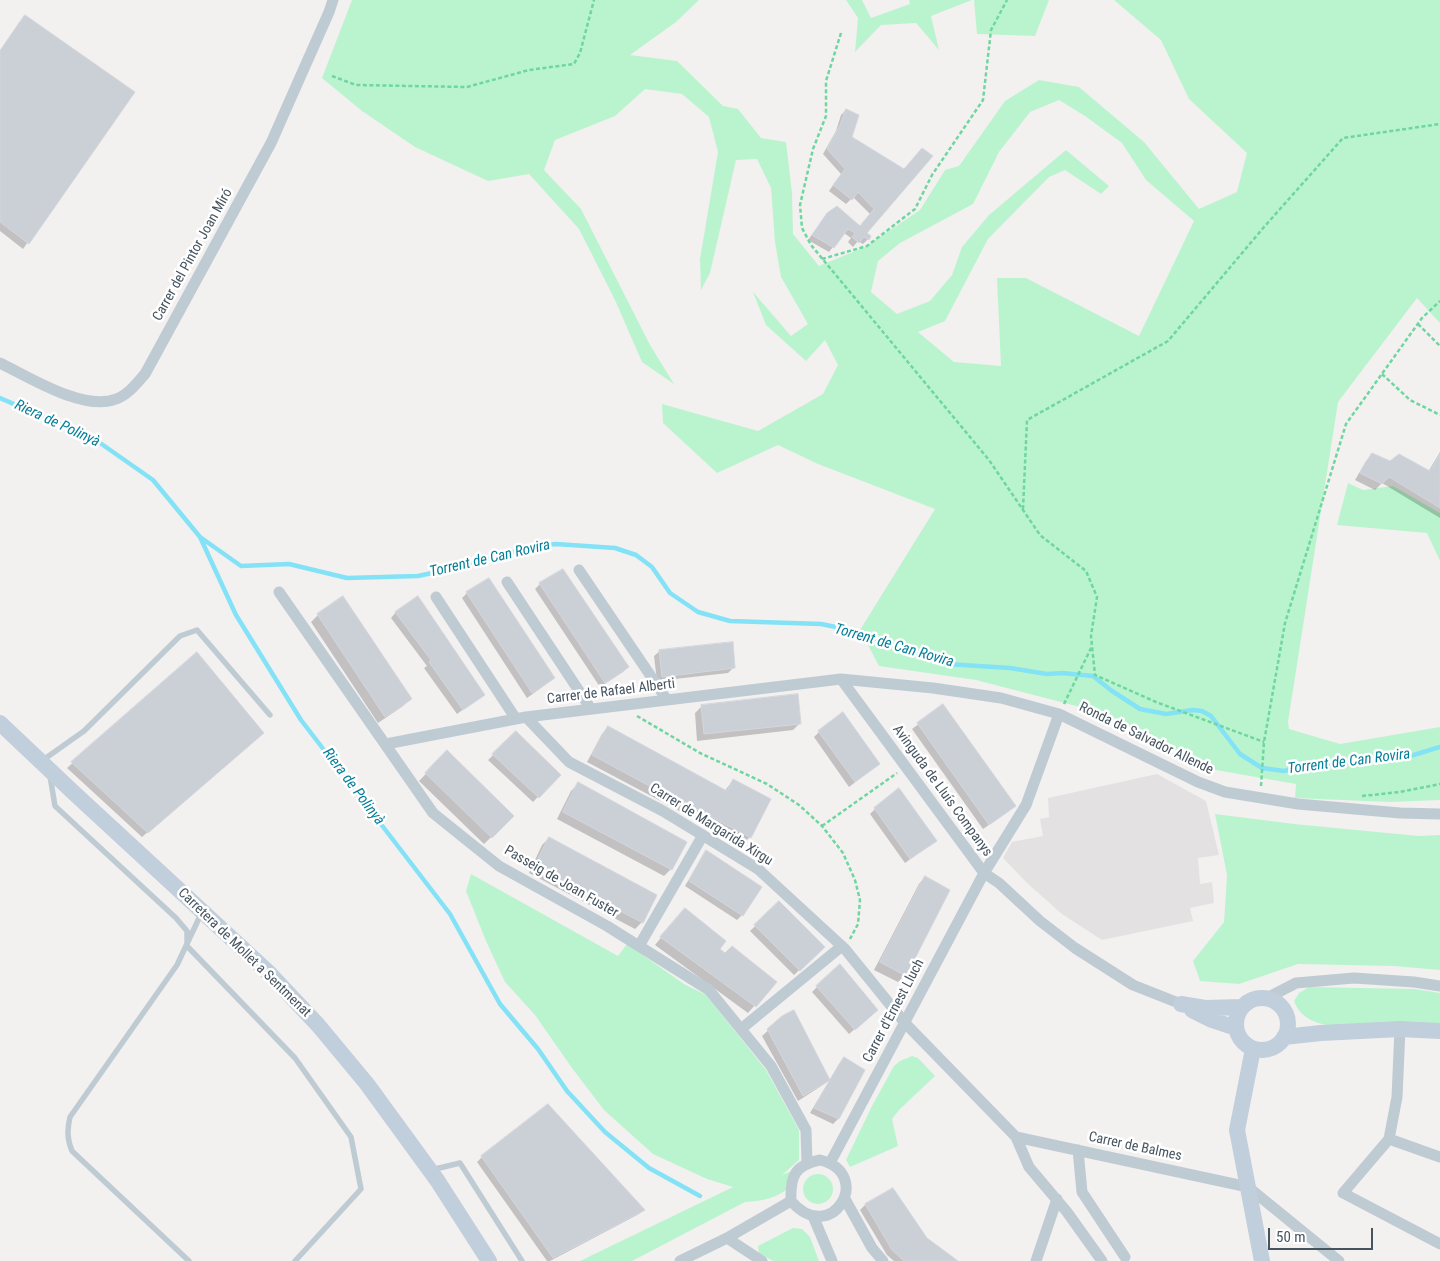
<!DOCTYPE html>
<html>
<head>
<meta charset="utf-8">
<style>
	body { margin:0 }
	#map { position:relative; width:1440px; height:1261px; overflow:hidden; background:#f3f0f0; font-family:"Roboto Condensed",sans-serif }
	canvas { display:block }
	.scale { position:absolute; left:1268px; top:1228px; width:105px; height:22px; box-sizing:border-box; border:2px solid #465460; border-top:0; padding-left:6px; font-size:15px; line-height:18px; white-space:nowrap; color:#465460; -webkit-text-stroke:4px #fff; paint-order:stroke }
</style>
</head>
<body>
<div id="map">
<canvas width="1440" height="1261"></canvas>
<div class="scale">50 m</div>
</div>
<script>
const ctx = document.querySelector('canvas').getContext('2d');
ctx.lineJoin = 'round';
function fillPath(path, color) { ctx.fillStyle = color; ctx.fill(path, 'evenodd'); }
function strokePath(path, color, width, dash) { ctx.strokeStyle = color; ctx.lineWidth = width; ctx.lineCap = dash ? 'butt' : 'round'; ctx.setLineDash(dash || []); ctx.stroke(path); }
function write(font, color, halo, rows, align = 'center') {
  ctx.font = font + ' "Roboto Condensed",sans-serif'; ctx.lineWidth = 5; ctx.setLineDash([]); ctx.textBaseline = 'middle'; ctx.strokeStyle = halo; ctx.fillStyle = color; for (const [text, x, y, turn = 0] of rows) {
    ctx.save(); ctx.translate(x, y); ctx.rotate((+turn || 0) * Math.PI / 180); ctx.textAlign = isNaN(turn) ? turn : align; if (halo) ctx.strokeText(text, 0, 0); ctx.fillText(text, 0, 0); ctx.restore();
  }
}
const education = new Path2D(`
	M 1157,774 L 1206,801 L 1219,855 L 1198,858 L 1200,884 L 1212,882 L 1214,903 L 1190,908 L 1193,921 L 1102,940 L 1062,914 L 1027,883 L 1003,858 L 1012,842 L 1043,836 L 1040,819 L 1049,817 L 1048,798 Z`);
const green = new Path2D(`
	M 352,0 L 699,0 L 676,22 L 630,55 L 677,61 L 723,106 L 738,109 L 761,138 L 786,142 L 792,193 L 793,234 L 819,266 L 865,247 L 920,210 L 945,170 L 959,166 L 1005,101 L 1039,80 L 1079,87 L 1144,142 L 1199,209 L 1237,192 L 1247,153 L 1189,99 L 1161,40 L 1114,0 L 1440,0 L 1440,323 L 1417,298 L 1338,402 L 1288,722 L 1289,729 L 1340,744 L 1440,727 L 1440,800 L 1389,802 L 1295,798 L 1296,784 L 1210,769 L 1107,714 L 976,680 L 879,666 L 860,630 L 935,509 L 818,464 L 778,445 L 717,473 L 663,423 L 662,404 L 758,431 L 823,394 L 838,365 L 825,340 L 806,361 L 766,325 L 753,292 L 791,336 L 808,324 L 781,277 L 775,242 L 771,188 L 757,159 L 736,160 L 710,273 L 701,290 L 700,259 L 718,152 L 709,117 L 682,94 L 645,89 L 615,116 L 555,140 L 544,170 L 581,209 L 650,345 L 674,384 L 642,362 L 615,300 L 579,229 L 529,174 L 488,181 L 415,147 L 362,111 L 322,78 ZM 1059,100 L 1085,116 L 1122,143 L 1146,180 L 1194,221 L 1139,336 L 1026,278 L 997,278 L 1001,366 L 954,362 L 918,332 L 945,321 L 988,239 L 1049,177 L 1065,170 L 1101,194 L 1109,186 L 1066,150 L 989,215 L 962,247 L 952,275 L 930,301 L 897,314 L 871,292 L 878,261 L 900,243 L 973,204 L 999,152 L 1030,112 Z
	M 846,0 L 862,0 L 871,18 L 910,4 L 909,0 L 972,0 L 931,16 L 939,50 L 916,23 L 881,25 L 855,52 L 858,18 Z
	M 974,0 L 1049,0 L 1035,36 L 977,34 Z
	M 1348,483 L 1363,490 L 1393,486 L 1440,513 L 1440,561 L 1427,533 L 1337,525 Z
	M 1215,814 L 1294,824 L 1419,836 L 1440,835 L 1440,970 L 1394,966 L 1298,964 L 1239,984 L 1200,981 L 1193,961 L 1224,922 L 1227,875 Z
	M 471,874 L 618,956 L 627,944 L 684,984 L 706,995 L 766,1070 L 799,1130 L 799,1160 L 782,1175 L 799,1168 C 796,1174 794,1181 790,1186 C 778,1199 760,1201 745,1202 L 632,1261 L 580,1261 L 733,1187 L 707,1179 L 653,1154 L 604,1110 L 572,1068 L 535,1015 L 505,982 L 486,941 L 466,891 Z
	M 1309,987 L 1414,989 L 1440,993 L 1440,1025 L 1337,1027 C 1318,1024 1301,1020 1294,1001 L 1299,993 Z
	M 912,1056 L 918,1058 L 935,1076 L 899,1110 L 892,1119 L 898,1146 L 850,1167 L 846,1160 L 872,1106 L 894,1066 L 900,1061 Z
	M803 1189a15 15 0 1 1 30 0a15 15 0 1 1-30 0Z
	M 793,1228 L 802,1229 L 810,1237 L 819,1261 L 773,1261 L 759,1253 L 758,1246 Z`);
const shadow = new Path2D(`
	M 20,22 L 133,93 L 23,249 L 0,231 L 0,51 Z
	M 846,110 L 850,137 L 904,171 L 866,233 L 868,239 L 863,244 L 858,241 L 853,247 L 848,242 L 851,238 L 844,233 L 829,252 L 808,240 L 827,214 L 859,227 L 870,214 L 853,197 L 846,204 L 829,191 L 841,174 L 823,154 L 836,131 L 841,115 Z
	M 1440,452 L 1440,518 L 1382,483 L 1375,490 L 1355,480 L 1366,461 L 1372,455 L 1390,462 L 1428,472 Z
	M 540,584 L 628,667 L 623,672 L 600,687 L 535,589 Z
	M 467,593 L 554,678 L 548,683 L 527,698 L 462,598 Z
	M 396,612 L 484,694 L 457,714 L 424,668 L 427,666 L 391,618 Z
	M 318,615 L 410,699 L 403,706 L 378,723 L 311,622 Z
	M 660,651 L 733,668 L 728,673 L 657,681 L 654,656 Z
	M 197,653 L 257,738 L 142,837 L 67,768 Z
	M 702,706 L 800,723 L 793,730 L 697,741 L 695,713 Z
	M 943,706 L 1009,811 L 983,829 L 912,729 Z
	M 608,727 L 724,792 L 733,780 L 750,837 L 743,843 L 690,815 L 689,816 L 587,762 L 602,734 Z
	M 819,732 L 879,764 L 849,787 L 814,737 Z
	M 516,733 L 559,775 L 533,802 L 488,760 Z
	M 447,752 L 513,816 L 484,844 L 419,781 Z
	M 578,784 L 671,869 L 664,876 L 557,819 L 571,791 Z
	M 875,809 L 935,841 L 905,863 L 870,814 Z
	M 549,838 L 642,922 L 635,929 L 529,873 L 542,845 Z
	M 707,852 L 742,915 L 737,920 L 685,886 L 702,857 Z
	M 925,877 L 905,975 L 898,982 L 874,970 L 919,884 Z
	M 779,903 L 823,947 L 794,975 L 750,931 Z
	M 678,917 L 719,950 L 775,982 L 748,1013 L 655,945 Z
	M 817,987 L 871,1015 L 849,1034 L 812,992 Z
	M 793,1012 L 829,1081 L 839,1064 L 844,1059 L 838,1119 L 833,1124 L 810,1113 L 829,1081 L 798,1101 L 762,1036 L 783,1017 Z
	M 482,1157 L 644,1210 L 639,1214 L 550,1261 L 547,1261 L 477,1162 Z
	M 865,1205 L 926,1239 L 956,1261 L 894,1261 L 887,1255 L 860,1210 Z`);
const stream = new Path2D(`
	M 0,398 L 93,438 L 153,480 L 200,537 L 236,615 L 301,720 L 450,914 L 500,1004 L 538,1049 L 567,1091 L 605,1132 L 649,1168 L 700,1196
	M 200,537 L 241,566 L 289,564 L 347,578 L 418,576 L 446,570 L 535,546 L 556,544 L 615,548 L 636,555 L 652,567 L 670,593 L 698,612 L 730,621 L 821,624 L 841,628 L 873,639 L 898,646 L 947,664 L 1010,668 L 1047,674 L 1062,673 L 1093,676 L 1112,691 L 1140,709 L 1166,714 L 1193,710 L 1202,711 L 1211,716 L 1240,754 L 1262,768 L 1284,771 L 1299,767 L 1404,758 L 1440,747`);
const building = new Path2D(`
	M 25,15 L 135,92 L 29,244 L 0,222 L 0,51 Z
	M 846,109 L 859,115 L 852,137 L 904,169 L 922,148 L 933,156 L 867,233 L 871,236 L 869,240 L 864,237 L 859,243 L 852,237 L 855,233 L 848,229 L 834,248 L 812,235 L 827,213 L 837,206 L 860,226 L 874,209 L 858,192 L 852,200 L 833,185 L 845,169 L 827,149 L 840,125 Z
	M 1372,453 L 1390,461 L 1399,454 L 1430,471 L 1440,454 L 1440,508 L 1389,477 L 1382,484 L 1360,473 Z
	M 563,569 L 629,667 L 605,683 L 539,583 Z
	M 489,578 L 555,678 L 532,693 L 466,592 Z
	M 343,596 L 412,699 L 385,717 L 317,614 Z
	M 418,596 L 485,695 L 463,710 L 429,662 L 431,660 L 395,612 Z
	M 733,642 L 735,668 L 662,677 L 659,650 Z
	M 197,652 L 264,733 L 148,833 L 71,762 Z
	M 798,694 L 801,724 L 704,734 L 701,705 Z
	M 943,704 L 1016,806 L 989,825 L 917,723 Z
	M 843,712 L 880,764 L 855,782 L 818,731 Z
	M 608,726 L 727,791 L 733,779 L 771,799 L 751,838 L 697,809 L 696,811 L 592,755 Z
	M 516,731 L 561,775 L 539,798 L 492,754 Z
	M 447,750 L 514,816 L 492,838 L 425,773 Z
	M 578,782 L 687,842 L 672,870 L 563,812 Z
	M 899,788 L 937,841 L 910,859 L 874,808 Z
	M 549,837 L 657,895 L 643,923 L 535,866 Z
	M 706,850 L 762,887 L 743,916 L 689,881 Z
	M 925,876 L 950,890 L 906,976 L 880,962 Z
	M 779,901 L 825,947 L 800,971 L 754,925 Z
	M 685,908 L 726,941 L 720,949 L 725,953 L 732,946 L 777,982 L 756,1007 L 660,937 Z
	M 840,964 L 878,1010 L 855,1030 L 816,986 Z
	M 794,1010 L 830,1080 L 803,1096 L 767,1029 L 782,1016 Z
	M 844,1057 L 865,1070 L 839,1119 L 814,1108 Z
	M 548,1104 L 645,1210 L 553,1258 L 481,1156 Z
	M 893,1188 L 927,1238 L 958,1261 L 904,1261 L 892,1250 L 865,1204 Z`);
const path = new Path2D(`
	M 841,33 L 826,81 L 826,116 L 813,149 L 800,205 L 802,228 L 811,245 L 989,460 L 1040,535 L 1086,571 L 1097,597 L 1091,636 L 1095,675 L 1156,702 L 1264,742
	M 332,76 L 356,85 L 467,87 L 529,70 L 574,64 L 580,53 L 594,0
	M 822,259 L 867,246 L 915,209 L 932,175 L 983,100 L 991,30 L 1007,0
	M 1418,324 L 1440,346
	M 1382,374 L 1410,400 L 1440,415
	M 1023,509 L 1027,420 L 1168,341 L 1264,227 L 1343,138 L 1440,124
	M 1064,704 L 1092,646
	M 637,716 L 700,753 L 767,784 L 799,805 L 822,826 L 843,853 L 855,880 L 860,900 L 858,924 L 850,939
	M 1261,786 L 1264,742 L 1285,623 L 1346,424 L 1422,318 L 1440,301
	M 1362,796 L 1400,792 L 1440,784
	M 822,826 L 897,773`);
const lane = new Path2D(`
	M 43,760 L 84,731 L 180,636 L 197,630 L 270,715
	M 50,776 L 55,806 L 176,918 L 187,931 L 187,946 L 295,1058 L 351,1137 L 361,1189 L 295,1261
	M 431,1170 L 460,1163 L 522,1261
	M 189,1261 L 72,1151 C 67,1139 67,1130 70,1117 L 177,965 L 201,914`);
const street = new Path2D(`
	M 0,363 C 29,377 84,412 116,399 C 128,395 137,383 145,374 L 271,143 L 329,12 L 333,0
	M 579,570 L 667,700
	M 507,582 L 591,709
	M 279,592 L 433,813 L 499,866 L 607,926 L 709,990 L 771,1066 L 806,1130 L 807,1163
	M 436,597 L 516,719
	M 841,679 L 984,873 L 999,883 L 1040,921 L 1075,948 L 1133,985 L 1181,1004
	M 526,717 L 569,762 L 663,811 L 758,869 L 845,949 L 905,1023 L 1016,1137 L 1029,1167 L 1067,1212 L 1102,1261
	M 386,744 L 526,717 L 841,679 L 933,688 L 1001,698 L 1059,714 L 1198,782 L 1225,792 L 1298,804 L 1400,813 L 1440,814
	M 639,946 L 703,835
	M 1267,998 L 1296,983 L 1354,978 L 1414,982 L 1440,986
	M 741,1029 L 842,946
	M 1400,1029 L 1397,1097 L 1389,1139 L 1343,1193 L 1440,1244
	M 1016,1137 L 1248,1187 L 1339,1261
	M 1389,1139 L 1440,1157
	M 1078,1150 L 1082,1192 L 1125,1257
	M 820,1160 C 875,1173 832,1248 791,1201 C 790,1176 795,1165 820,1160 Z
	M 830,1163 L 984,873 L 1026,805 L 1059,714
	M 845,1199 L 872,1248 L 883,1261
	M 813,1216 L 832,1261
	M 727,1238 L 762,1261
	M 680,1261 L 727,1238 L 791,1201
	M 1036,1261 L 1057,1199`);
const secondary = new Path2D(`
	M 0,723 L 74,793 L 269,973 L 318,1025 L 367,1084 L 437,1180 L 489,1261
	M1236 1024a26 26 0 1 1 52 0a26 26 0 1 1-52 0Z
	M 1181,1004 L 1205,1008 L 1242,1007
	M 1192,1010 L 1212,1020 L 1236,1028
	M 1284,1037 L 1321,1033 L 1400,1029 L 1440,1031
	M 1253,1049 L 1237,1130 L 1262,1261`);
const streetNames = [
	["Carrer del Pintor Joan Miró",193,255,-61],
	["Carrer de Rafael Alberti",611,692,-7],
	["Ronda de Salvador Allende",1146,739,26],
	["Avinguda de Lluís Companys",942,791,54],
	["Carrer de Margarida Xirgu",711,825,32],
	["Passeig de Joan Fuster",561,882,30],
	["Carretera de Mollet a Sentmenat",244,953,44],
	["Carrer d'Ernest Lluch",894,1011,-62],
	["Carrer de Balmes",1135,1147,12]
];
const waterNames = [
	["Riera de Polinyà",57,424,25],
	["Torrent de Can Rovira",490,559,-13],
	["Torrent de Can Rovira",894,646,16],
	["Torrent de Can Rovira",1349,762,-7],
	["Riera de Polinyà",353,787,53]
];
fillPath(education, '#e4e1e2');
fillPath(green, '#baf4ce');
fillPath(shadow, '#0003');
strokePath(stream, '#83e2f5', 4.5);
fillPath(building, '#cbcfd6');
strokePath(building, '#d3d6dc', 1);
strokePath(path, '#6ed69e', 2.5, [4, 2.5]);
strokePath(lane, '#bfcbd3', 5.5);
strokePath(street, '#bfcbd3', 11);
strokePath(secondary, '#c1cedb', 16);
write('14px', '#465460', '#fff', streetNames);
write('italic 15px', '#037e97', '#fff', waterNames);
</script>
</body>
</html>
